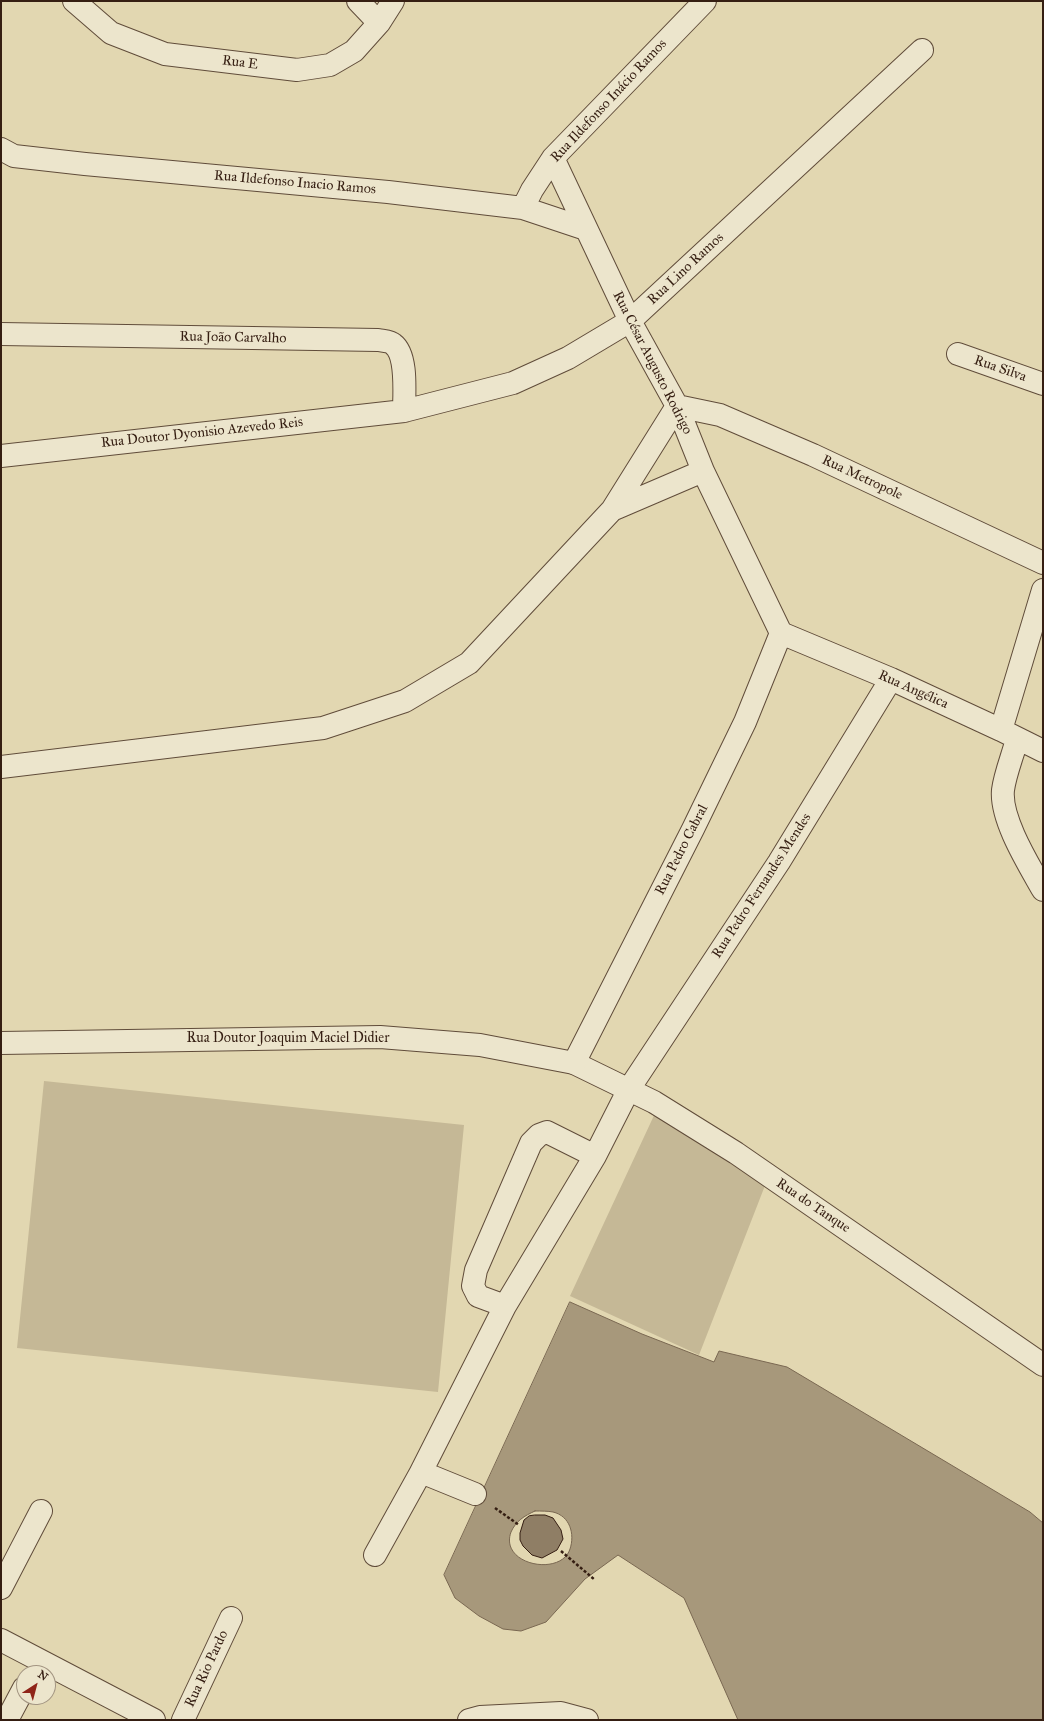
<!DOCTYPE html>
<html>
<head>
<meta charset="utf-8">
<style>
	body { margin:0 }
	#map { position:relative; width:1044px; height:1721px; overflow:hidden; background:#e2d7b1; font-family:"IM FELL Great Primer",serif }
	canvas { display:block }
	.frame { position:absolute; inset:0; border:2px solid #351e12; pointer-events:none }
	.north { position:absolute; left:16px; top:1665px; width:40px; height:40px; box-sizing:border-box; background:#ece5cc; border:1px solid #a39582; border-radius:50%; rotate:36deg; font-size:11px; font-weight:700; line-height:16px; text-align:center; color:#351e12 }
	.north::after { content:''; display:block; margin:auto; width:14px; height:18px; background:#8f2418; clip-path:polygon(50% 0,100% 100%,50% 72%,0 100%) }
</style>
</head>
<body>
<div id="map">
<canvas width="1044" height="1721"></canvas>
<div class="frame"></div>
<div class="north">N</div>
</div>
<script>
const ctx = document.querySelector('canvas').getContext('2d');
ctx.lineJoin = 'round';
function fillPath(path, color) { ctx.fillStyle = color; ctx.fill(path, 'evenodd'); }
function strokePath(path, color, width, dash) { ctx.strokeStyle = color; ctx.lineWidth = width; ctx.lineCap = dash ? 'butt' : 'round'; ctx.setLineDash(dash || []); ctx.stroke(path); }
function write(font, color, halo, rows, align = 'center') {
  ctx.font = font + ' "IM FELL Great Primer",serif'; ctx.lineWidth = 4; ctx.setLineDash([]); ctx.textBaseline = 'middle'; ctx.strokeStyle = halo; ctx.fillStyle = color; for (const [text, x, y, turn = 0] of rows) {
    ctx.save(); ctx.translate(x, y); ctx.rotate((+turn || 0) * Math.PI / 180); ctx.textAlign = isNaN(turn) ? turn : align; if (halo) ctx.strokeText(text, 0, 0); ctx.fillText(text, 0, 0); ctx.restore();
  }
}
const green = new Path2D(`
	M 44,1081 L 464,1125 L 438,1392 L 17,1348 Z
	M 657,1109 L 766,1183 L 699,1355 L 570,1296 Z`);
const water = new Path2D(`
	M 570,1302 L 642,1334 L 714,1362 L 719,1351 L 787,1367 L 1030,1512 L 1043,1523 L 1043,1720 L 738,1720 L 684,1598 L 618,1555 L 585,1579 L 546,1622 L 521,1631 L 503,1629 L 479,1616 L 455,1598 L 444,1575 ZM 535,1511 C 541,1511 548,1511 553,1512 C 570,1516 575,1534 570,1549 C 561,1577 499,1565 511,1532 C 516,1521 524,1516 535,1511 Z`);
const building = new Path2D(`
	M 535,1515 L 545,1515 L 553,1518 L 561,1530 L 563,1539 L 557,1550 L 542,1558 L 532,1555 L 523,1546 L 520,1540 L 520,1533 L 524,1520 L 529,1516 Z`);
const path = new Path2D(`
	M 495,1508 L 519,1525
	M 561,1551 L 595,1580`);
const minor = new Path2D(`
	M 74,1 L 111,33 L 165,54 L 297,70 L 330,65 L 354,51 L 379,23 L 393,1
	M 358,1 L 379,23
	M 1,149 L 14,156 L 85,164 L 388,192 L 523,208 L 586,229
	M 553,158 L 630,321 L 677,406 L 703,471 L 781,633
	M 523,208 L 532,190 L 553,158 L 705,1
	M 1,334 L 378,340 C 383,341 390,341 393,344 C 408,355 404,394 404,411
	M 958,354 L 1043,384
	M 1,456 L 404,411 L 513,383 L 568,358 L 630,321 L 922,50
	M 612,510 L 703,471
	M 781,633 L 745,722 L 693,829 L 574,1063 L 654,1102 L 736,1153 L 1043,1365
	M 781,633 L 891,679 L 1001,730 L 1043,751
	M 1001,730 L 1043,590
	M 1017,739 C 1013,755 1005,774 1003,790 C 1000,819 1029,865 1043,890
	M 1,767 L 323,728 L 405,701 L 469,663 L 612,510 L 677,406 L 720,415 L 813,455 L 1043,563
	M 505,1306 L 478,1296 L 473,1286 L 476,1270 L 531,1143 L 539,1135 L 547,1132 L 595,1156
	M 475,1494 L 421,1472 L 505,1306 L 595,1156 L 629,1089 L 779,862 L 891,679
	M 375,1555 L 421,1472
	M 1,1588 L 41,1511
	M 1,1640 L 154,1720
	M 7,1720 L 24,1688
	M 183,1720 L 231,1618
	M 469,1720 L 480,1717 L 561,1713 L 587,1720`);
const tertiary = new Path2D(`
	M 1,1043 L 380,1037 L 480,1045 L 574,1063`);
const streetNames = [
	["Rua E",240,63,7],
	["Rua Ildefonso Inácio Ramos",609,101,-47],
	["Rua Ildefonso Inacio Ramos",295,183,5],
	["Rua Lino Ramos",686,269,-43],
	["Rua João Carvalho",233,338,1],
	["Rua César Augusto Rodrigo",652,363,63],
	["Rua Silva",1000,369,19],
	["Rua Doutor Dyonisio Azevedo Reis",202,433,-6],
	["Rua Metropole",862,478,25],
	["Rua Angélica",913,690,24],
	["Rua Pedro Cabral",682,850,-63],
	["Rua Pedro Fernandes Mendes",762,886,-57],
	["Rua Doutor Joaquim Maciel Didier",288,1039],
	["Rua do Tanque",813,1206,34],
	["Rua Rio Pardo",207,1669,-65]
];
fillPath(green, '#c5b896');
fillPath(water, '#a7987b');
strokePath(water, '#796751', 1);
fillPath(building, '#8f7e65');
strokePath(building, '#351e12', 1);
strokePath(minor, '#604c3a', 24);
strokePath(tertiary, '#604c3a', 24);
strokePath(path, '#351e12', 2.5, [3, 2]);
strokePath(minor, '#ece5cc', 22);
strokePath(tertiary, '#ece5cc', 22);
write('14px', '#351e12', '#ece5cc', streetNames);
</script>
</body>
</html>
